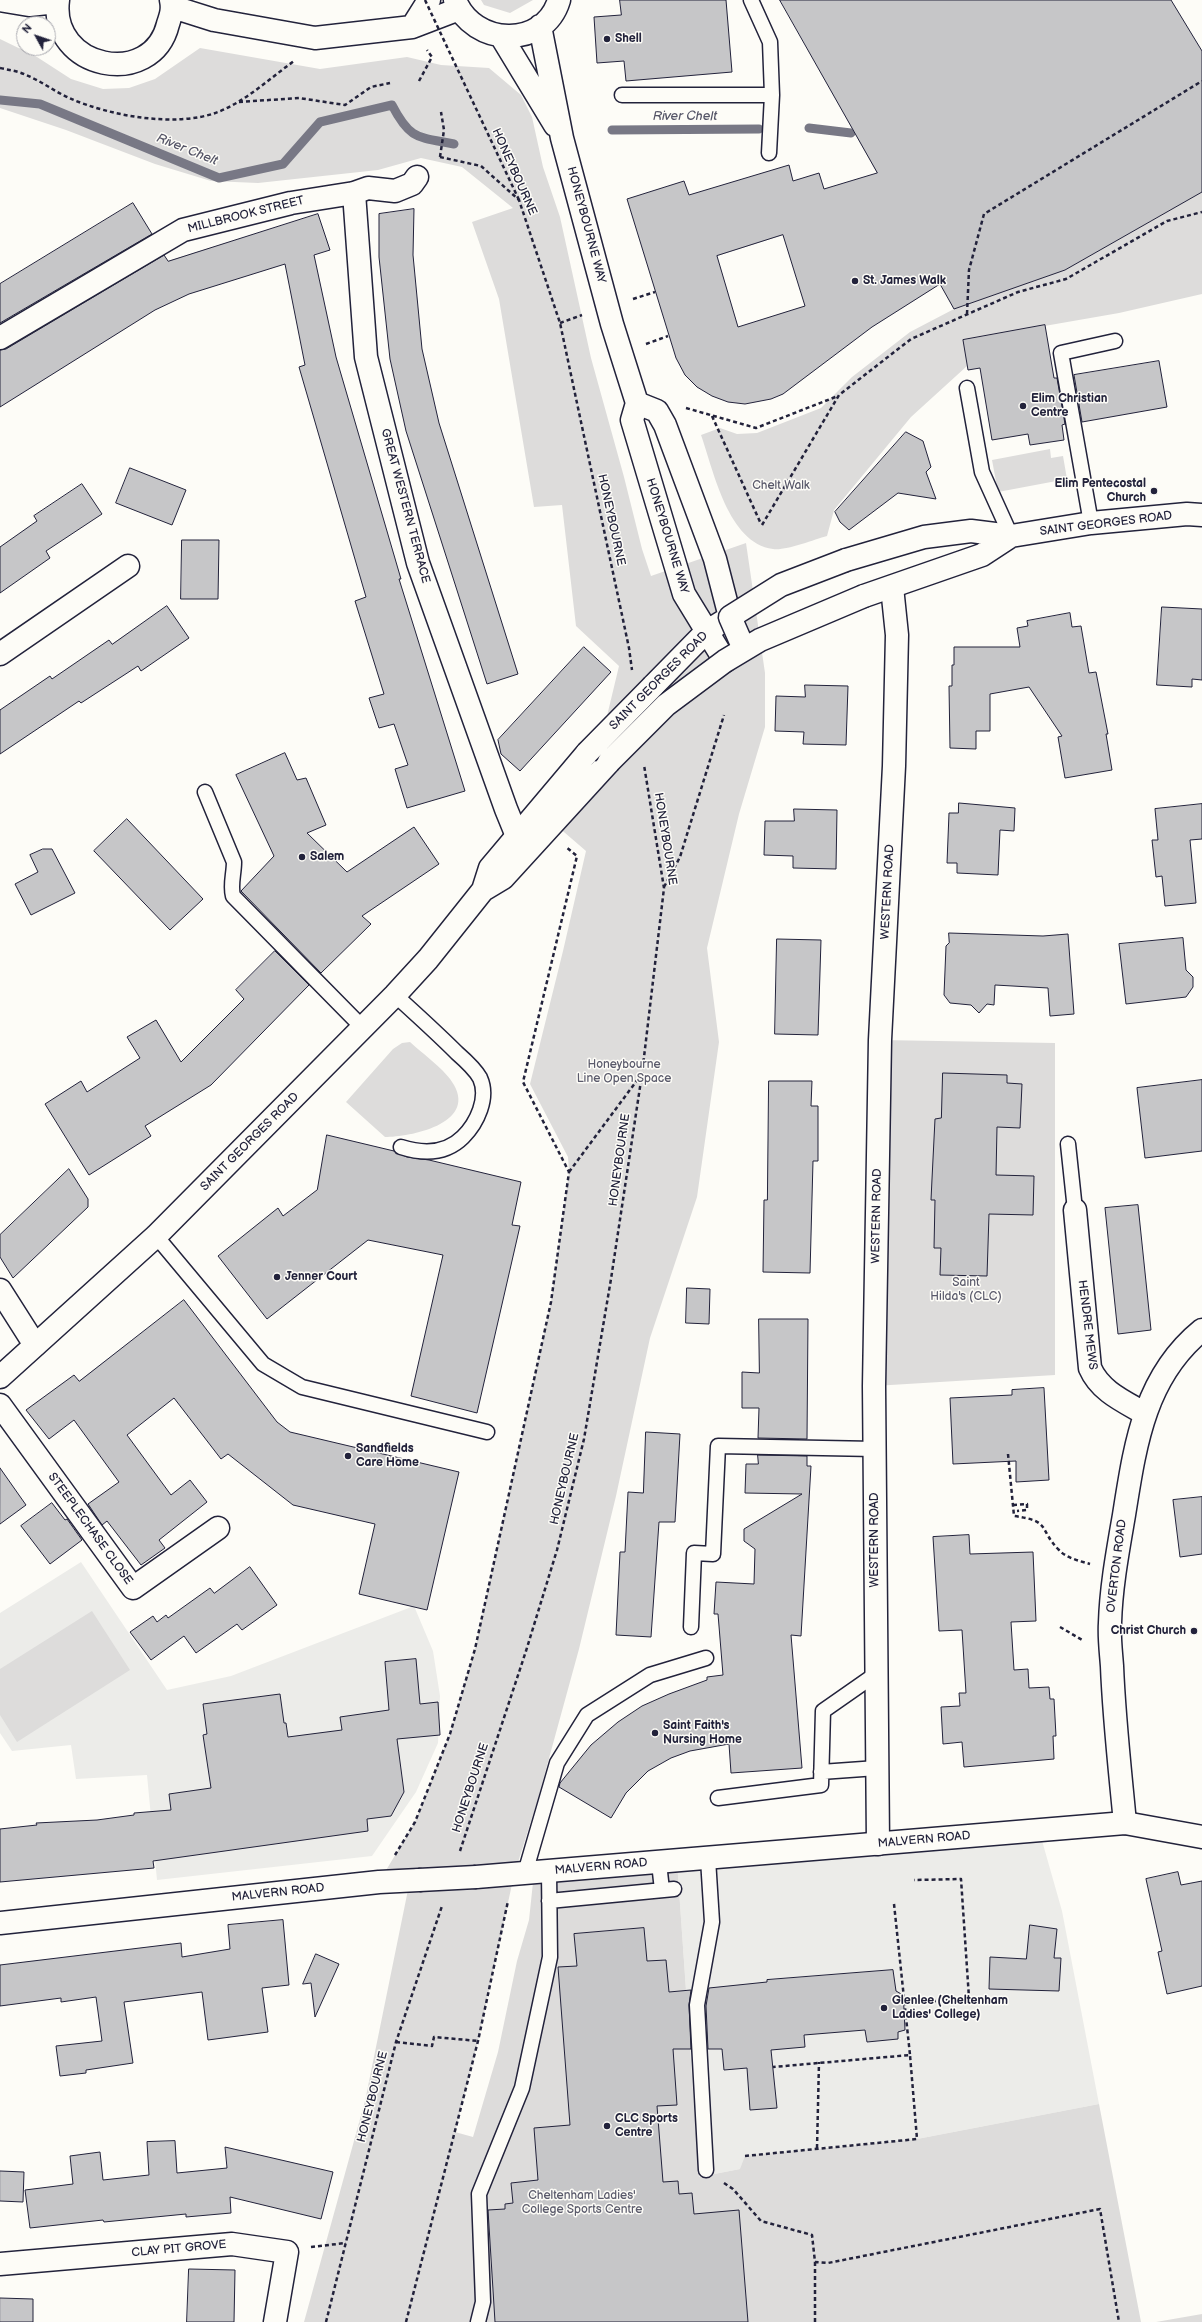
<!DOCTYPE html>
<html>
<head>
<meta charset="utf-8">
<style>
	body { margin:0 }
	#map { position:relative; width:1202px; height:2322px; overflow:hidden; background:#fdfcf7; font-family:"Balsamiq Sans",sans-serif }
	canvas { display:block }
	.north { position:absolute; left:16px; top:16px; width:40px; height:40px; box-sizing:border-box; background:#fdfcf7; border:1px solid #a5a5ac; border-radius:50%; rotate:310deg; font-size:11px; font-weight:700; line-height:16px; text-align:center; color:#22223b }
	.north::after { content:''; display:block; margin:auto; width:14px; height:18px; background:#22223b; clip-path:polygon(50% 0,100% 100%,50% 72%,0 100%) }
</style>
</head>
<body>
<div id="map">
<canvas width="1202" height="2322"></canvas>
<div class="north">N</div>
</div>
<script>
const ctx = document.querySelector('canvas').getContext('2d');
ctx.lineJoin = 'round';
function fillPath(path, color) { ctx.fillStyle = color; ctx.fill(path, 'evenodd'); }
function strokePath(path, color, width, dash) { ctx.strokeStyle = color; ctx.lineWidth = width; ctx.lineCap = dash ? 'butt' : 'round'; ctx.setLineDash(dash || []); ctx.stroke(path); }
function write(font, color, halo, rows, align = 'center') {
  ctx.font = font + ' "Balsamiq Sans",sans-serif'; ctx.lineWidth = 3; ctx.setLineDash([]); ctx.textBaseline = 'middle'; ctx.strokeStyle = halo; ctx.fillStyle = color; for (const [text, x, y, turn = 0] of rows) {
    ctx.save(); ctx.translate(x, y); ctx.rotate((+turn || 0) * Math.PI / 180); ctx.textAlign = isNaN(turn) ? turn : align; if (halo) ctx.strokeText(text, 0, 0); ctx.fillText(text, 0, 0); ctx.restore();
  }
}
const built = new Path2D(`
	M 81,1562 L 167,1690 L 231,1676 L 414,1606 L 433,1651 L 440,1696 L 438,1743 L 416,1792 L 372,1856 L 157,1880 L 147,1775 L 76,1779 L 71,1745 L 12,1751 L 0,1733 L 0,1613 Z
	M 1039,1830 L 1062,1911 L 1099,2104 L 917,2139 L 817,2148 L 740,2169 L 699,2177 L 677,1861 Z`);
const green = new Path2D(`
	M 481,0 L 533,0 L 510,13 L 484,5 Z
	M 0,39 L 37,57 L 71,79 L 103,89 L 129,88 L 155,79 L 200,48 L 320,69 L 407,57 L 441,65 L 489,68 L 521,95 L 532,117 L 543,167 L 560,217 L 591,358 L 624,477 L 642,549 L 651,576 L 746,543 L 765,673 L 765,727 L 739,814 L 707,948 L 719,1042 L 697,1197 L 650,1338 L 616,1496 L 579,1649 L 537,1802 L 514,1875 L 478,2041 L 455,2132 L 473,2137 L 498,2052 L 517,1961 L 529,1920 L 534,1873 L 677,1861 L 699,2177 L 740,2169 L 745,2156 L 917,2139 L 1099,2104 L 1141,2322 L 304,2322 L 365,2101 L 410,1880 L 379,1882 L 415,1822 L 450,1734 L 475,1649 L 551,1302 L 569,1172 L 568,1157 L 530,1084 L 563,951 L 586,851 L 550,820 L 595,766 L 619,666 L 576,626 L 562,505 L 534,507 L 499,299 L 472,222 L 513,208 L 462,167 L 421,158 L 378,170 L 258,183 L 211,181 L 155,164 L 66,130 L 0,108 Z
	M 1202,192 L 1202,294 L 1119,313 L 964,340 L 967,366 L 911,417 L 834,510 L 827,536 C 813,540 785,551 773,549 C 728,543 714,472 701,435 L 720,428 L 737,434 L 757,433 L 821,408 L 852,377 L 910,332 L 954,309 L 1065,270 Z
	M 1050,449 L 1051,458 L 1063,456 L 1067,479 L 998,492 L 992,460 Z
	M 880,1040 L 1055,1043 L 1055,1375 L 874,1386 Z
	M 410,1042 C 423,1054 446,1070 454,1085 C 476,1124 410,1137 385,1137 L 346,1102 L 393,1049 L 402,1043 Z
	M 92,1611 L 130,1670 L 17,1742 L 0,1715 L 0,1669 Z
	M 1202,2314 L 1202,2322 L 1156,2322 Z`);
const stream = new Path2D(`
	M 0,100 L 40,104 L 219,178 L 283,164 L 320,122 L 392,105 C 410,140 418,137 454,144
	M 809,128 L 851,133
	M 612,130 L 759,129`);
const building = new Path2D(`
	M 620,0 L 726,0 L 732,72 L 626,81 L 624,61 L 597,63 L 594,17 L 621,15 Z
	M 780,0 L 1171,0 L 1202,51 L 1202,192 L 1065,270 L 954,309 L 940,284 L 872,327 L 783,394 L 771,399 L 745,404 L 728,402 L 712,396 L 697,387 L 685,375 L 676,358 L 627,199 L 684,181 L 689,195 L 789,165 L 793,181 L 819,173 L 824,189 L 877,173 ZM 783,235 L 805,306 L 738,327 L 717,256 Z
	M 133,203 L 152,234 L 0,323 L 0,284 Z
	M 414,209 L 413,255 L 422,349 L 439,423 L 518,674 L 487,684 L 406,431 L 390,359 L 379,257 L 379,214 Z
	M 318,214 L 330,250 L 314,255 L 336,357 L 401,579 L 399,579 L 465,791 L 407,808 L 395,769 L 408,765 L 394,724 L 379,728 L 369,698 L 384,694 L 355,601 L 366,597 L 299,367 L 305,365 L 285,264 L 189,294 L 155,310 L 0,407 L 0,350 L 6,349 L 164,255 L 168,261 Z
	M 1045,325 L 1054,378 L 1057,378 L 1065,424 L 1062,425 L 1064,440 L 1030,445 L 1028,434 L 992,440 L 980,368 L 968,370 L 963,340 Z
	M 1159,361 L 1167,407 L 1082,422 L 1074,375 Z
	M 906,432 L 923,441 L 931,467 L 926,472 L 936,499 L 898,493 L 849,530 L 840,522 L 835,512 Z
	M 130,468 L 186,490 L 172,525 L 116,503 Z
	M 82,484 L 102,514 L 46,551 L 50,558 L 0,593 L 0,547 L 37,521 L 34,516 Z
	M 182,540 L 219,540 L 218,599 L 181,599 Z
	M 167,606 L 189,638 L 141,671 L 138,666 L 81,703 L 79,701 L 0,754 L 0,710 L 50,676 L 52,679 L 109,640 L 112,644 Z
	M 1162,607 L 1202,609 L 1202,680 L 1192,679 L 1192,687 L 1157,685 Z
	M 1070,613 L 1072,627 L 1081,626 L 1089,673 L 1096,672 L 1108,734 L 1106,734 L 1112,770 L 1065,778 L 1058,737 L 1062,736 L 1029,687 L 990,694 L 990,731 L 976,731 L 976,749 L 950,748 L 949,686 L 952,686 L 952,665 L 954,665 L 954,647 L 1020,647 L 1017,628 L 1028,626 L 1027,621 Z
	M 584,647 L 611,672 L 520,771 L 501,754 L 498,740 Z
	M 805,685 L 848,686 L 846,745 L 803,744 L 804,732 L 775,731 L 776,696 L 805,697 Z
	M 285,753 L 297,780 L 306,778 L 326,825 L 307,833 L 347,872 L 414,827 L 439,864 L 362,916 L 371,924 L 321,973 L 241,891 L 274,856 L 236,775 Z
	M 959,803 L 1015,808 L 1014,831 L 1000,830 L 998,875 L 957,873 L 957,863 L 947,863 L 949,813 L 958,813 Z
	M 1202,804 L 1202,839 L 1190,840 L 1196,903 L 1165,906 L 1162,876 L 1156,877 L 1152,840 L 1158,840 L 1155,809 Z
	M 794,809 L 837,810 L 836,869 L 793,868 L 793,856 L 764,855 L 765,821 L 794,821 Z
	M 127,819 L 203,899 L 170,930 L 94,851 Z
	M 43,849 L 52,849 L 75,893 L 31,915 L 15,884 L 38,872 L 30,855 Z
	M 949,933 L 1043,936 L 1068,934 L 1074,1014 L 1050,1016 L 1048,988 L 995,985 L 994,1005 L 987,1004 L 979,1013 L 971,1005 L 950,1003 L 944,995 L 946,946 L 949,943 Z
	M 1183,938 L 1186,970 L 1193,977 L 1193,987 L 1186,997 L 1126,1004 L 1119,944 Z
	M 777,939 L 821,940 L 818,1035 L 775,1034 Z
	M 275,951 L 309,985 L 211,1085 L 145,1126 L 151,1136 L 89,1175 L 45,1104 L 81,1081 L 87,1092 L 140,1058 L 127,1037 L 156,1020 L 181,1062 L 244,999 L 236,990 Z
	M 943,1073 L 1007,1075 L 1007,1083 L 1022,1084 L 1020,1128 L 997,1127 L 996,1175 L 1034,1176 L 1033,1215 L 989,1214 L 987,1276 L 940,1275 L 941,1248 L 934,1248 L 935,1200 L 931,1200 L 932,1179 L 935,1119 L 941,1118 Z
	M 1202,1080 L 1202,1151 L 1145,1158 L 1137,1088 Z
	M 769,1081 L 812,1081 L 811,1106 L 818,1106 L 818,1161 L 813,1161 L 810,1273 L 763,1272 L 764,1200 L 767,1200 Z
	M 327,1135 L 394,1151 L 407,1157 L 429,1160 L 521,1182 L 512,1225 L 520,1226 L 477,1413 L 411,1396 L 443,1255 L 368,1240 L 267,1319 L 218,1256 L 278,1208 L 283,1216 L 317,1190 Z
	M 69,1169 L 88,1199 L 88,1207 L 13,1278 L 0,1257 L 0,1235 Z
	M 1138,1205 L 1151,1330 L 1118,1334 L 1105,1208 Z
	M 687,1288 L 710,1289 L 709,1324 L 686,1323 Z
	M 184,1300 L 277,1422 L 290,1432 L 459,1472 L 427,1610 L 359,1594 L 375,1524 L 293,1505 L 228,1454 L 221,1459 L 174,1398 L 127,1435 L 171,1495 L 190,1480 L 207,1502 L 159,1540 L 165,1548 L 141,1565 L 107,1521 L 102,1525 L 88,1504 L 119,1482 L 74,1420 L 49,1439 L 26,1410 L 74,1375 L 79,1381 Z
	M 759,1319 L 808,1319 L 807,1439 L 758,1438 L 759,1408 L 742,1408 L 742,1372 L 759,1373 Z
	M 1044,1388 L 1049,1480 L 1016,1482 L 1016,1461 L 953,1464 L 950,1398 L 1012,1395 L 1012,1390 Z
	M 646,1432 L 680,1434 L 675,1522 L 659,1522 L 651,1637 L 616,1635 L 620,1552 L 625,1552 L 628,1492 L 643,1493 Z
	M 758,1455 L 807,1456 L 807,1466 L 811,1466 L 801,1636 L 791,1635 L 802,1768 L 731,1773 L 729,1744 L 690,1751 L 671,1758 L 648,1771 L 626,1793 L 611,1818 L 559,1787 L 560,1783 L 591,1745 L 618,1722 L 642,1706 L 669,1694 L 707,1680 L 707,1677 L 723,1675 L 718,1614 L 714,1614 L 716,1582 L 754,1584 L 755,1549 L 744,1541 L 744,1529 L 802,1494 L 745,1493 L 746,1464 L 758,1464 Z
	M 0,1468 L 26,1505 L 0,1524 Z
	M 1202,1497 L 1202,1554 L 1180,1557 L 1173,1500 Z
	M 52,1503 L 65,1520 L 67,1519 L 82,1540 L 50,1564 L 21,1526 Z
	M 969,1535 L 970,1554 L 1033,1552 L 1036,1621 L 1011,1622 L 1014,1670 L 1028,1669 L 1029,1688 L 1049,1687 L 1050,1699 L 1054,1699 L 1056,1736 L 1053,1736 L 1054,1759 L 964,1767 L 962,1742 L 943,1744 L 941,1707 L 960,1706 L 959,1693 L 966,1693 L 962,1630 L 939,1631 L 933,1537 Z
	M 250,1567 L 277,1605 L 242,1630 L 237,1624 L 196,1653 L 184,1636 L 151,1660 L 130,1632 L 153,1616 L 157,1622 L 166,1615 L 168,1618 L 210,1588 L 214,1593 Z
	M 416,1659 L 420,1704 L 438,1702 L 440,1735 L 397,1739 L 404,1792 L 391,1816 L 367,1819 L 368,1831 L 153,1861 L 154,1868 L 0,1882 L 0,1829 L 37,1825 L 36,1823 L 97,1820 L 134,1815 L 134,1813 L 171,1810 L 169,1794 L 211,1788 L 203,1735 L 207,1734 L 203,1704 L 280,1694 L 284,1723 L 286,1723 L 288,1737 L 342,1730 L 340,1717 L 389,1710 L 385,1662 Z
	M 1178,1872 L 1181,1885 L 1202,1881 L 1202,1986 L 1167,1994 L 1158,1952 L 1162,1951 L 1146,1879 Z
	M 283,1920 L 289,1985 L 262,1988 L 268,2032 L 208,2040 L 202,1992 L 124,2002 L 133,2063 L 86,2070 L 86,2073 L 60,2076 L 56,2046 L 102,2041 L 96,1997 L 61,2002 L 61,1998 L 0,2006 L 0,1965 L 181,1943 L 182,1957 L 230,1949 L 228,1925 Z
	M 1030,1925 L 1057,1929 L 1054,1958 L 1061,1958 L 1059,1991 L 989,1989 L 990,1957 L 1026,1959 Z
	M 644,1928 L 647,1961 L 666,1960 L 669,1992 L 691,1990 L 689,2005 L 691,2049 L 673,2049 L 677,2105 L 657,2106 L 663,2182 L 678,2181 L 679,2194 L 692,2193 L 694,2214 L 739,2210 L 748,2322 L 495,2322 L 488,2210 L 505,2209 L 505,2204 L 513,2203 L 511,2183 L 538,2180 L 534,2128 L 570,2125 L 558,1967 L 577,1966 L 574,1934 Z
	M 316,1954 L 339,1964 L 315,2017 L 311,1983 L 303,1984 Z
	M 893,1970 L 896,1991 L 903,1995 L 904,2009 L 905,2030 L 898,2032 L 898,2039 L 867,2042 L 865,2030 L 804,2035 L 805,2047 L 771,2050 L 777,2108 L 750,2110 L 747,2068 L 724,2070 L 722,2049 L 708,2049 L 706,2006 L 709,1988 L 767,1982 L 767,1980 Z
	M 175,2141 L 177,2173 L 227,2168 L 225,2147 L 333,2172 L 321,2219 L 230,2197 L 231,2213 L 186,2217 L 186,2214 L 104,2222 L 103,2220 L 30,2228 L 25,2190 L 73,2184 L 70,2156 L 100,2152 L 103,2180 L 149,2175 L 147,2142 Z
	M 0,2171 L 24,2172 L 23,2202 L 0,2201 Z
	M 189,2269 L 235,2270 L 234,2322 L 187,2322 Z
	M 0,2298 L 33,2299 L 33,2322 L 0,2322 Z`);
const path = new Path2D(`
	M 0,68 C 9,70 18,71 26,75 C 41,81 54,91 69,98 C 110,116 176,128 218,112 C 246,101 269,79 294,61
	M 419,81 L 432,57 L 427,50
	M 239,102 L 299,98 L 345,105 L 371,87 L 390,83
	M 440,157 L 481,166 L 519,200 L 560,323 L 629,648 L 632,670
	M 440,157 L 444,130 L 441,112
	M 633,299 L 655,292
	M 967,314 L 969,270 L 984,214 L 1202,81
	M 560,323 L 582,315
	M 646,344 L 668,336
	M 686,408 L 756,428 L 838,396
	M 712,416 L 761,524
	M 762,525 L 839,395 L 911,339 L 1018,292 L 1066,279 L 1167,221 L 1202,212
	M 664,887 L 680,857 L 724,715
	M 569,1172 L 641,1075
	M 1008,1454 L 1014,1516 C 1052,1521 1038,1529 1059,1550 C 1066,1558 1080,1561 1090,1564
	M 1013,1505 L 1027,1504 L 1027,1510 L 1017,1511
	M 1060,1627 L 1084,1641
	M 460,1851 L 526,1651 L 557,1550 L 584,1439 L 611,1279 L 642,1074 L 664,888 L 644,765
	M 395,1855 L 415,1822 L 450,1734 L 475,1649 L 551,1302 L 569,1172 L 523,1082 L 577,856 L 566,847
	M 894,1904 L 910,2055
	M 904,2004 L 969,1998 L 961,1879 L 914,1880
	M 396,2042 L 432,2046 L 434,2037 L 478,2041
	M 817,2148 L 819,2062
	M 745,2156 L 917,2139 L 910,2055 L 773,2067
	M 724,2183 L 733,2189 L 761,2221 L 812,2235 L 815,2262 L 828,2263 L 1100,2209 L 1119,2322
	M 311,2247 L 346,2243
	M 326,2322 L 396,2042 L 442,1906
	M 406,2322 L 478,2041 L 508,1901
	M 815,2322 L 815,2262`);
const lane = new Path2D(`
	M 751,0 L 770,42 L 772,95 L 769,153
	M 622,95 L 772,95
	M 967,388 L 982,472 L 1011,536
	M 1091,523 L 1061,353 L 1115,341
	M 205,792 L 234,862 C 234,874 230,885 233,896 L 363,1028
	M 395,995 C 416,1014 437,1033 457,1053 C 465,1060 475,1069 480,1078 C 489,1098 477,1123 463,1137 C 446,1154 423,1154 401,1147
	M 1068,1144 L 1075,1210
	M 156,1236 L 263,1364 L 302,1387 L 487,1432
	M 691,1627 L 694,1553 L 713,1554 L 718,1446 L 875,1449
	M 821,1772 L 877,1768
	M 718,1798 L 821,1785 L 823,1711 L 876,1674
	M 659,1863 L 662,1890
	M 525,1873 L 557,1763 L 587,1715 L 650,1675 L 706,1658
	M 549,1901 L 674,1889
	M 706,2170 L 697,2005 L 712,1922 L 708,1859
	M 478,2322 L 483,2302 L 479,2194 L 522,2088 L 550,1957 L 549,1872`);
const street = new Path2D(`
	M 354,193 L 366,357 L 418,563 L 506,809 L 517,836 L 526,851
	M 0,338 L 183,230 L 291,203 L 354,193 L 368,188 L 395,191 L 412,184 L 417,177
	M 0,654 L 128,566
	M 1075,1210 L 1090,1368 C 1100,1391 1123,1401 1144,1413
	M 0,1290 L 35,1345
	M 0,1405 L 133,1588 L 218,1528
	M 1125,1823 C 1120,1770 1114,1718 1112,1666 C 1111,1652 1109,1637 1110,1623 C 1111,1587 1118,1550 1124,1515 C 1135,1446 1144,1377 1202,1330
	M 878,1844 L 874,1386 L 880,1040 L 894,766 L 897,635 L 892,587
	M 0,2264 L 232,2244 L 287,2252 L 275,2322`);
const secondary = new Path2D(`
	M 0,0 L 29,5 L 57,2
	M 58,0 C 49,69 152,90 168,24 C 171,15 173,9 171,0
	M 455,0 C 473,46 544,50 559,0
	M 173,7 L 214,20 L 315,38 L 412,27 L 459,9
	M 540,26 L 562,138 L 612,324 L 637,403 L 632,420 L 684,594 L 725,661
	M 412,27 L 429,0
	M 501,36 L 555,125
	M 637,403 L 657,411 L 665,425 L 715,559 L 730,617 L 706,632 L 653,686
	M 846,560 L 924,537 L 971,531 L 1011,536 L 1091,523 L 1187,514 L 1202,515
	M 864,596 L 982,555 L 1011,536
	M 483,890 L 490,868 L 587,753
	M 0,1377 L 156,1236 L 395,995 L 428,959 L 483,890 L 503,878 L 609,762
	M 476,1877 L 1125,1823 L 1202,1837
	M 0,1923 L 379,1882 L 419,1880`);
const pathBridge = new Path2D(`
	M 425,0 L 519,200`);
const secondaryBridge = new Path2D(`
	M 744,649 L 730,617 L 781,585 L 846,560
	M 587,753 L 653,686
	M 609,762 L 666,705 L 725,661 L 760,640 L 864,596
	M 419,1880 L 476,1877`);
const markers = [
	[607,39,4,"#22223b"],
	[855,281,4,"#22223b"],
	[1023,406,4,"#22223b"],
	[1154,491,4,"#22223b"],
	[302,857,4,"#22223b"],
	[277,1277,4,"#22223b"],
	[348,1456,4,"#22223b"],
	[1194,1631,4,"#22223b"],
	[655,1733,4,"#22223b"],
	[884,2008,4,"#22223b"],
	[607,2126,4,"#22223b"]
];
const poiNames = [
	["Shell",615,39],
	["St. James Walk",863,281],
	["Elim Christian",1031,399],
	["Centre",1031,413],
	["Elim Pentecostal",1146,484,"right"],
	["Church",1146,498,"right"],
	["Salem",310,857],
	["Jenner Court",285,1277],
	["Sandfields",356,1449],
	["Care Home",356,1463],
	["Christ Church",1186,1631,"right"],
	["Saint Faith's",663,1726],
	["Nursing Home",663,1740],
	["Glenlee (Cheltenham",892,2001],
	["Ladies' College)",892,2015],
	["CLC Sports",615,2119],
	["Centre",615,2133]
];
const streetNames = [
	["HONEYBOURNE",514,172,66],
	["MILLBROOK STREET",246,215,-14],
	["HONEYBOURNE WAY",586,225,75],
	["GREAT WESTERN TERRACE",405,506,75],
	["HONEYBOURNE",611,520,78],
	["SAINT GEORGES ROAD",1106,524,-7],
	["HONEYBOURNE WAY",667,536,73],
	["SAINT GEORGES ROAD",659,681,-45],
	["HONEYBOURNE",665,839,81],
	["WESTERN ROAD",888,892,-87],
	["SAINT GEORGES ROAD",250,1142,-45],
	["HONEYBOURNE",620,1160,-82],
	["WESTERN ROAD",877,1216,-89],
	["HENDRE MEWS",1087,1325,83],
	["HONEYBOURNE",565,1479,-77],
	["STEEPLECHASE CLOSE",90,1529,54],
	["WESTERN ROAD",875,1540,-90],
	["OVERTON ROAD",1117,1566,-83],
	["HONEYBOURNE",471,1788,-72],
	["MALVERN ROAD",924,1840,-5],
	["MALVERN ROAD",601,1867,-5],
	["MALVERN ROAD",278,1893,-6],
	["HONEYBOURNE",373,2097,-76],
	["CLAY PIT GROVE",179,2249,-5]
];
const parkNames = [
	["Chelt Walk",781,486],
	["Honeybourne",624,1065],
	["Line Open Space",624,1079],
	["Saint",966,1283],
	["Hilda's (CLC)",966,1297],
	["Cheltenham Ladies'",582,2196],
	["College Sports Centre",582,2210]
];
const waterNames = [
	["River Chelt",685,117],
	["River Chelt",187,150,22]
];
fillPath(built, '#ecece9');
fillPath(green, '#dddcdb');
strokePath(stream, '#787885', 9);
fillPath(building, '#c6c6c8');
strokePath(building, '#22223b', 1);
strokePath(lane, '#22223b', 17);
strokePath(street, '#22223b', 25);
strokePath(secondary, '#22223b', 25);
strokePath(path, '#22223b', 2.5, [4, 3]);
strokePath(lane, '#fdfcf7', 14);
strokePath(street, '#fdfcf7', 22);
strokePath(secondary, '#fdfcf7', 22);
strokePath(secondaryBridge, '#22223b', 25, []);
strokePath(pathBridge, '#22223b', 2.5, [4, 3]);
strokePath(secondaryBridge, '#fdfcf7', 22);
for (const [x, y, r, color] of markers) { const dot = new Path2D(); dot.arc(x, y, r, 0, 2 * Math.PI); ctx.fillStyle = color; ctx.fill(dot); strokePath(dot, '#fdfcf7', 1.5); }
write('bold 12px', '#22223b', '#fdfcf7', poiNames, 'left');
write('12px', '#22223b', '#fdfcf7', streetNames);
write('12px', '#5a5a6b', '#fdfcf7', parkNames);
write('italic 13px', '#545466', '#fdfcf7', waterNames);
</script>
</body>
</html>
